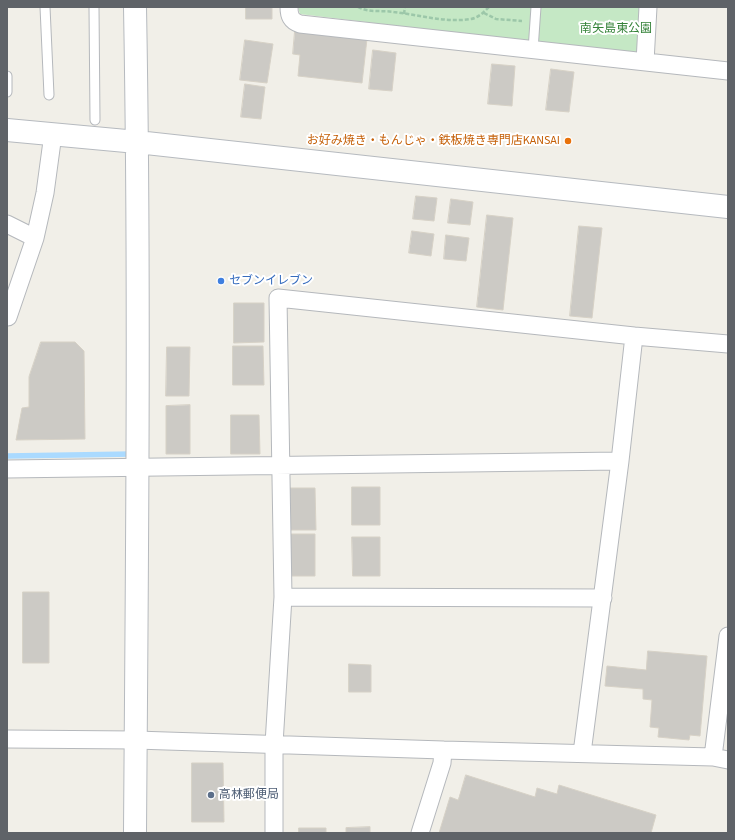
<!DOCTYPE html>
<html>
<head>
<meta charset="utf-8">
<style>
	body { margin:0 }
	#map { position:relative; width:735px; height:840px; overflow:hidden; background:#f1efe8; font-family:"Source Sans 3",sans-serif }
	canvas { display:block }
	.frame { position:absolute; inset:0; border:8px solid #5f6368; pointer-events:none }
</style>
</head>
<body>
<div id="map">
<canvas width="735" height="840"></canvas>
<div class="frame"></div>
</div>
<script>
const ctx = document.querySelector('canvas').getContext('2d');
ctx.lineJoin = 'round';
function fillPath(path, color) { ctx.fillStyle = color; ctx.fill(path, 'evenodd'); }
function strokePath(path, color, width, dash) { ctx.strokeStyle = color; ctx.lineWidth = width; ctx.lineCap = dash ? 'butt' : 'round'; ctx.setLineDash(dash || []); ctx.stroke(path); }
function write(font, color, halo, rows, align = 'center') {
  ctx.font = font + ' "Source Sans 3","Noto Sans JP",sans-serif'; ctx.lineWidth = 4; ctx.setLineDash([]); ctx.textBaseline = 'middle'; ctx.strokeStyle = halo; ctx.fillStyle = color; for (const [text, x, y, turn = 0] of rows) {
    ctx.save(); ctx.translate(x, y); ctx.rotate((+turn || 0) * Math.PI / 180); ctx.textAlign = isNaN(turn) ? turn : align; if (halo) ctx.strokeText(text, 0, 0); ctx.fillText(text, 0, 0); ctx.restore();
  }
}
const green = new Path2D(`
	M 298,7 L 641,7 L 638,55 L 300,14 Z`);
const stream = new Path2D(`
	M 7,456 L 133,454`);
const building = new Path2D(`
	M 246,7 L 272,7 L 272,19 L 246,19 Z
	M 295,31 L 367,39 L 362,83 L 298,76 L 300,55 L 293,54 Z
	M 245,40 L 273,44 L 267,83 L 240,80 Z
	M 373,50 L 396,53 L 392,91 L 369,89 Z
	M 492,64 L 515,66 L 512,106 L 488,104 Z
	M 551,69 L 574,72 L 569,112 L 546,110 Z
	M 245,84 L 265,87 L 261,119 L 241,117 Z
	M 416,196 L 437,198 L 434,221 L 413,219 Z
	M 451,199 L 473,202 L 470,225 L 448,223 Z
	M 487,215 L 513,218 L 503,310 L 477,307 Z
	M 579,226 L 602,228 L 592,318 L 570,316 Z
	M 412,231 L 434,234 L 431,256 L 409,253 Z
	M 446,235 L 469,238 L 466,261 L 444,259 Z
	M 234,303 L 264,303 L 264,342 L 234,343 Z
	M 41,342 L 75,342 L 84,351 L 85,439 L 16,440 L 22,408 L 29,407 L 29,377 Z
	M 233,346 L 263,346 L 264,385 L 233,385 Z
	M 167,347 L 190,347 L 189,396 L 166,396 Z
	M 190,405 L 190,454 L 166,454 L 166,406 Z
	M 231,415 L 259,415 L 260,454 L 231,454 Z
	M 352,487 L 380,487 L 380,525 L 352,525 Z
	M 290,488 L 315,488 L 316,530 L 291,530 Z
	M 290,534 L 315,534 L 315,576 L 291,576 Z
	M 352,537 L 380,537 L 380,576 L 353,576 Z
	M 23,592 L 49,592 L 49,663 L 23,663 Z
	M 648,651 L 707,656 L 700,736 L 690,735 L 689,740 L 658,737 L 659,728 L 650,727 L 652,700 L 643,699 L 643,689 L 605,686 L 607,666 L 646,670 Z
	M 349,664 L 371,665 L 371,692 L 349,692 Z
	M 192,763 L 223,763 L 224,822 L 192,822 Z
	M 466,775 L 535,797 L 537,788 L 557,794 L 559,785 L 656,815 L 651,833 L 439,833 L 450,797 L 458,800 Z
	M 370,827 L 370,833 L 346,833 L 346,828 Z
	M 299,828 L 326,828 L 326,833 L 299,833 Z`);
const path = new Path2D(`
	M 358,7 C 369,13 382,10 394,12 C 420,15 445,23 471,19 C 478,18 484,12 489,7
	M 484,13 L 496,19 L 522,21
	M 404,14 L 405,7`);
const lane = new Path2D(`
	M 45,7 L 49,95
	M 94,7 L 95,120
	M 533,50 L 536,7
	M 7,76 L 7,92`);
const street = new Path2D(`
	M 289,7 C 289,16 291,21 300,24 L 728,71
	M 645,62 L 648,7
	M 7,224 L 35,238
	M 7,316 L 8,317 L 35,238 L 45,193 L 53,134
	M 7,469 L 620,461
	M 283,597 L 603,598
	M 7,739 L 136,740 L 443,750 L 713,757 L 728,760
	M 582,753 L 620,461 L 634,336
	M 713,757 L 728,636
	M 274,833 L 274,744 L 283,597 L 278,298 L 634,336 L 728,344
	M 420,833 L 442,763 L 443,750`);
const secondary = new Path2D(`
	M 135,7 C 140,282 137,558 135,833
	M 7,130 L 137,142 L 728,207`);
const markers = [
	[568,141,4,"#e8710a"],
	[221,281,4,"#3f7fe0"],
	[211,795,4,"#5c6f8a"]
];
const parkNames = [
	["南矢島東公園",616,29]
];
const foodNames = [
	["お好み焼き・もんじゃ・鉄板焼き専門店KANSAI",560,141]
];
const shopNames = [
	["セブンイレブン",229,281]
];
const serviceNames = [
	["高林郵便局",219,795]
];
fillPath(green, '#c5e8c5');
strokePath(stream, '#aadaff', 5.5);
fillPath(building, '#cccac5');
strokePath(building, '#d6d1c6', 1);
strokePath(lane, '#b5b8bc', 11);
strokePath(street, '#b5b8bc', 19);
strokePath(secondary, '#b6babf', 24);
strokePath(path, '#9cc7a9', 2.5, [4, 2]);
strokePath(lane, '#fff', 9);
strokePath(street, '#fff', 17);
strokePath(secondary, '#fff', 22);
for (const [x, y, r, color] of markers) { const dot = new Path2D(); dot.arc(x, y, r, 0, 2 * Math.PI); ctx.fillStyle = color; ctx.fill(dot); strokePath(dot, '#fff', 1.5); }
write('12px', '#348238', '#fff', parkNames);
write('12px', '#c56008', '#fff', foodNames, 'right');
write('12px', '#366cbe', '#fff', shopNames, 'left');
write('12px', '#4e5e75', '#fff', serviceNames, 'left');
</script>
</body>
</html>
